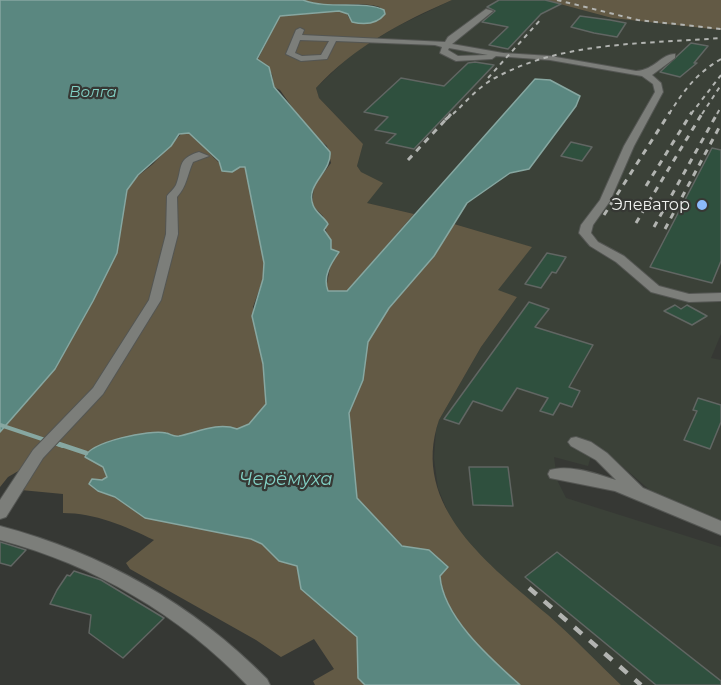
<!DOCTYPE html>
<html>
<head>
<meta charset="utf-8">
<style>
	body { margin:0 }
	canvas { display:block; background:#363834 }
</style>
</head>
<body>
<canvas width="721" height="685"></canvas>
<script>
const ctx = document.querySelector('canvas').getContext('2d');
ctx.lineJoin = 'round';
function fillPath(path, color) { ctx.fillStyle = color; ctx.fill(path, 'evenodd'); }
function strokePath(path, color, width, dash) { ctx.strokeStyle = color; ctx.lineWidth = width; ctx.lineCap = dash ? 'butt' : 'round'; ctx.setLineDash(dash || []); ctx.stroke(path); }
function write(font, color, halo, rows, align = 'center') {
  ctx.font = font + ' Montserrat,sans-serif'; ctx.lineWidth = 4.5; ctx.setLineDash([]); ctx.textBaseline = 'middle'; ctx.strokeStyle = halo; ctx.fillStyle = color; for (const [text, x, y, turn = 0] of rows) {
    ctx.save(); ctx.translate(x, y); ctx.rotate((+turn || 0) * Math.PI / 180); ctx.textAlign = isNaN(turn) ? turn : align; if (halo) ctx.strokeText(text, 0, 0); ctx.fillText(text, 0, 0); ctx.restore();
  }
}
const built = new Path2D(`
	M 452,0 L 545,0 L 612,18 L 721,30 L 721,334 L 711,358 L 721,360 L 721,522 L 652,492 L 600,447 L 592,453 L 588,466 L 554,457 L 557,480 L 566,498 L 721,547 L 721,685 L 621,685 L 549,617 L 490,567 L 453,525 L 438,488 L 434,458 L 436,431 L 439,420 L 481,347 L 517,297 L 497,291 L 531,247 L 454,224 L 467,203 L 510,173 L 529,169 L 576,106 L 580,96 L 535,79 L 414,214 L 367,203 L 361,172 L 357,166 L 363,144 L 319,98 L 316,88 L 353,53 L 396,27 Z`);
const green = new Path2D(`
	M 303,0 L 452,0 C 401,22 354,47 316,88 L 319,98 L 363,144 L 357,166 L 361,172 L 383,183 L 367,203 L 414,214 L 347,291 L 327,291 L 326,288 L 332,258 L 323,216 L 312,205 L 314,186 L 331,163 L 327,146 L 309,131 L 280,90 L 274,87 L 272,74 L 257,61 L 280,16 L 339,11 L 346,12 L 349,18 L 364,24 L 379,20 L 380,7 C 355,0 328,10 303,0 Z
	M 545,0 L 721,0 L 721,30 L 612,18 Z
	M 183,132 C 199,134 208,155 221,164 C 228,168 237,167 245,167 L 264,263 L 263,279 L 253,307 L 263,364 L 266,404 L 249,424 L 237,429 C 218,422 198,433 178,436 C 164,438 151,430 137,437 C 123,443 110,455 98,463 L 103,467 L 107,477 L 102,480 L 98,491 L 181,523 L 251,539 L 262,544 L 279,561 L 297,566 L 301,589 L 357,637 L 358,677 L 365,685 L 315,685 L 313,681 L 334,669 L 314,639 L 281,657 L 256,640 L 130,569 L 126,563 L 154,540 C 125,526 95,513 63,513 L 63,494 L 21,490 L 20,470 L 8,477 L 0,487 L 0,432 L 55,369 L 93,301 L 117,253 L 127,190 L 138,176 L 153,164 Z
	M 454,224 L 532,247 L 498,290 L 517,297 L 481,347 L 439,420 C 409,507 491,566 548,615 C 573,637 597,662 621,685 L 520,685 C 489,658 444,617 440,576 L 448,567 L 429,550 L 403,546 L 357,498 L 349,413 L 363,380 L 367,342 L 389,308 L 434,256 Z`);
const water = new Path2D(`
	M 0,0 L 303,0 C 328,10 365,0 384,10 L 385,14 C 377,24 364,25 352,22 L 348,14 L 339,11 L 280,16 L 257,59 L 269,67 L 274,87 L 330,152 C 332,172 305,184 313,205 C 315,212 324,217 328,224 L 324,230 L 331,240 L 331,249 L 339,252 C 332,262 322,276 328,291 L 347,291 L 535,79 L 550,80 L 580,96 L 576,106 L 529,169 L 510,173 L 467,203 L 434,256 L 389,308 L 368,342 L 363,380 L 349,413 L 357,498 L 402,546 L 429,550 L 448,567 L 440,576 C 443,617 490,658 520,685 L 365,685 L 358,678 L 357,637 L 301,589 L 297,566 L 279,561 L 262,544 L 251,539 L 145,518 L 115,497 L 98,491 L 89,484 L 92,479 L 102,480 L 107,477 L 103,467 L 85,457 C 90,442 150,429 166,433 C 171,434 173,437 179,436 C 198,432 218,422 237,429 L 249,424 L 266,404 L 263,364 L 252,316 L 263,279 L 264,263 L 245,167 L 240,167 L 232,172 L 222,171 L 219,161 L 189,133 L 179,134 L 171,146 L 138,175 L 127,190 L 117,253 L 93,301 L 55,369 L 0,432 Z`);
const streamFar1 = new Path2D(`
	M 0,425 L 63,446`);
const stream = new Path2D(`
	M 59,444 L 86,453`);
const building = new Path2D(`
	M 499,0 L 545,0 L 561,4 L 541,14 L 508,49 L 489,45 L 508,27 L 482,22 L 495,11 L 487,7 Z
	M 580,16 L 610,20 L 626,23 L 617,37 L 594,33 L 571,27 Z
	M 691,43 L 708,46 L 694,63 L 697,63 L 680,77 L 660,72 Z
	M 475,62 L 494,65 L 414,149 L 386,143 L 396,134 L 375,130 L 388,117 L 364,112 L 401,78 L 444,86 L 468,63 Z
	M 571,142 L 592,147 L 582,161 L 561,156 Z
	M 712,148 L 721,150 L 721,261 L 712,283 L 650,267 Z
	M 547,253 L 566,257 L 556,273 L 552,272 L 541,288 L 525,284 Z
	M 529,302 L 549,309 L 535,327 L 593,345 L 569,387 L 580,391 L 572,407 L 560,403 L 553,415 L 540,411 L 548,398 L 517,388 L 502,411 L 473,401 L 459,424 L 444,419 Z
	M 675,305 L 681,309 L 687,305 L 707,316 L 692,325 L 664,311 Z
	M 698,398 L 721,405 L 721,422 L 710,449 L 684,440 L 697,411 L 693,410 Z
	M 469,467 L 508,467 L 513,506 L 473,505 Z
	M 0,542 L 26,550 L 11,566 L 0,563 Z
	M 557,552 L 721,681 L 721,685 L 656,685 L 525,577 Z
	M 74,571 L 101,580 L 164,618 L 123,658 L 89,633 L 91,615 L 50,604 L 57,590 L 67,575 L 70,576 Z`);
const minor = new Path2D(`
	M 486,9 L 493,11 L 452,44 L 503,53 L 550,56 L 636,71 C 655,70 661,54 675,54 L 675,58 L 652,75 L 661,83 L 663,92 L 634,146 L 610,201 L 593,225 L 591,233 L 598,242 L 624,256 L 659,286 L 689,294 L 721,293 L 721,301 L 689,302 L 651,292 L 616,262 L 590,246 L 579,233 L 581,225 L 600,200 L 624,146 L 655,92 L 653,84 L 642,76 L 550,60 L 496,56 L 492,59 L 456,61 L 440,53 L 442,47 L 435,45 L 336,41 L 327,59 L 301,61 L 286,54 L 296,30 L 300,28 L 304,30 L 302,35 L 445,42 L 448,37 ZM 300,40 L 329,41 L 321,55 L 302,56 L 295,53 ZM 449,48 L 488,55 L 458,56 L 448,50 Z
	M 199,152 L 209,156 L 193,162 C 187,175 187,186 177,197 L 178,234 L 161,300 L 103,394 L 43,458 L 6,517 L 0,519 L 0,500 L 33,450 L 93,388 L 149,300 L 166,234 L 167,196 C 169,193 174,189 176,185 C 183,168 176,159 199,152 Z
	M 576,437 L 591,442 L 607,453 L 643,488 L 721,521 L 721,535 L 615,491 L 550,478 L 548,474 L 550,470 C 570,464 597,474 616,480 L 596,460 L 571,446 L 568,442 L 571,438 Z
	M 0,526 C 102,553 193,604 267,679 L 270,685 L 247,685 C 180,615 94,565 0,540 Z`);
const railFar2 = new Path2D(`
	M 557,0 L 638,20 L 721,29
	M 488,78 L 542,18
	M 453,114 C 466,102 479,86 495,78 C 562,41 647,44 721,38
	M 669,114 C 684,90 697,73 721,59
	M 691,114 L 721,75
	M 702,114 L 721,85
	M 717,114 L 721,107`);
const railFar1 = new Path2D(`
	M 445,120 L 454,112
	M 408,160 L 451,114
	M 646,186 L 692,112
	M 604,215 L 670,112
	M 636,223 L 703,112
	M 654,227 L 718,112
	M 665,229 L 721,124`);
const rail = new Path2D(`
	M 529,588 L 641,685`);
const markers = [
	[702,205,6,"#8bbafc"]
];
const farWaternames = [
	["Волга",93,93]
];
const poiNames = [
	["Элеватор",690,205]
];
const waterNames = [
	["Черёмуха",286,480]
];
fillPath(built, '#3b4138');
fillPath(green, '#635a45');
fillPath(water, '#5a8780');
strokePath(water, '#87a7a1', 1.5);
strokePath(streamFar1, '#87a7a1', 4);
strokePath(stream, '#87a7a1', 4.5);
fillPath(building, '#2f503e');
strokePath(building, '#616663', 1.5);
strokePath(minor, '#545653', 2);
fillPath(minor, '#7c7e7a');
strokePath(railFar2, '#b2b4b1', 2, [4.5, 4.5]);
strokePath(railFar1, '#b2b4b1', 3, [6, 6]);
strokePath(rail, '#b2b4b1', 4.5, [10, 10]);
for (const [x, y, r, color] of markers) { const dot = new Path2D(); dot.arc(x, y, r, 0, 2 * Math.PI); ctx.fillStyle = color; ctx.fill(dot); strokePath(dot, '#363834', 2); }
write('italic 15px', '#82d1c5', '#363834', farWaternames);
write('16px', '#eff1ef', '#363834', poiNames, 'right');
write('italic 18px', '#82d1c5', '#363834', waterNames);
</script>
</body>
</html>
